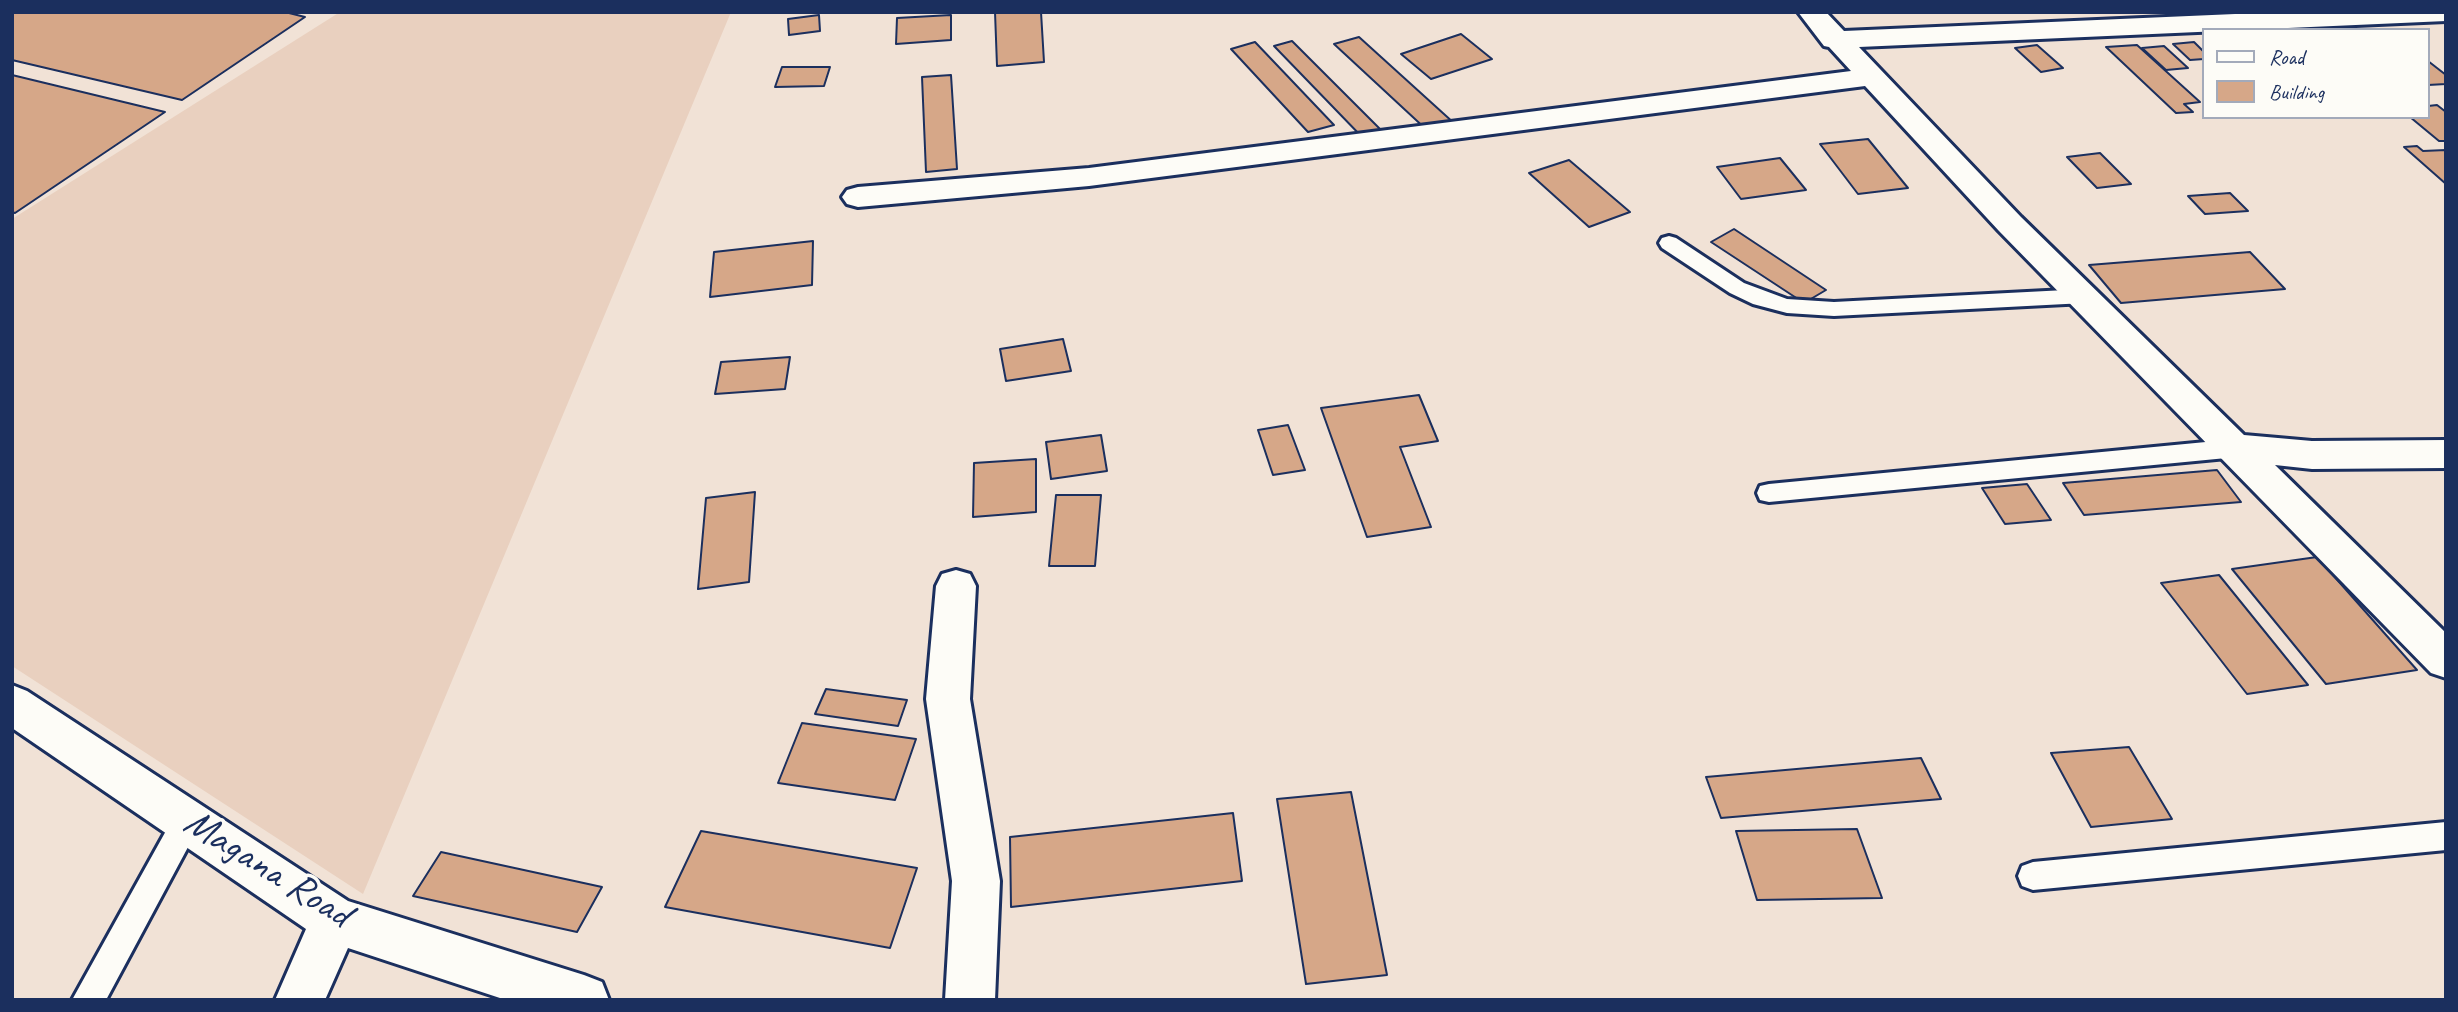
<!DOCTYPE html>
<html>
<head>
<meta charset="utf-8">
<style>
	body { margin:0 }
	#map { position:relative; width:2458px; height:1012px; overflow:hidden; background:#f1e2d6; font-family:Caveat,sans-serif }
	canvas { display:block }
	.frame { position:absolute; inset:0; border:14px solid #1b2f5e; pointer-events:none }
	.legend { position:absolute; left:2202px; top:28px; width:228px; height:91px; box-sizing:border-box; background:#fdfcf7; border:2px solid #a3aaba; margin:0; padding:9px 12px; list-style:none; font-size:21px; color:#1b2f5e }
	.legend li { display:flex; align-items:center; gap:14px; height:35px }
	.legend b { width:35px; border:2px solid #a3aaba }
</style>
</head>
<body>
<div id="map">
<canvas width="2458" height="1012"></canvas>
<div class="frame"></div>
<ul class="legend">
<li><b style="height:9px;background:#fdfcf7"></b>Road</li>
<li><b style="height:19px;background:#d6a788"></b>Building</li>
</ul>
</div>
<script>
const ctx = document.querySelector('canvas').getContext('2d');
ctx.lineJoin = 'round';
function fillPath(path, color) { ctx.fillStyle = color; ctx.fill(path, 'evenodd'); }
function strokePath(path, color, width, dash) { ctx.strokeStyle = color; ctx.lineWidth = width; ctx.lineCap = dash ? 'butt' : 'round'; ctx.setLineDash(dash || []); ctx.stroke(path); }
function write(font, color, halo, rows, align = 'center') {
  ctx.font = font + ' Caveat,sans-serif'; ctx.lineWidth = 7; ctx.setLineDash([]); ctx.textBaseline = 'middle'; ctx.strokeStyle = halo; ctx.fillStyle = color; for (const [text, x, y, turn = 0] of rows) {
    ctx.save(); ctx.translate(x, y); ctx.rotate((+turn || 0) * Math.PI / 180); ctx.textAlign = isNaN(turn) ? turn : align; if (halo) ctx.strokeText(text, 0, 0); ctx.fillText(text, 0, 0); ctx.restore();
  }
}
const built = new Path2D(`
	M 340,12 L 731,12 L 363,894 L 12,666 L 12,219 Z`);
const building = new Path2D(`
	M 12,12 L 285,12 L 305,17 L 182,100 L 12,60 Z
	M 995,12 L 1041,12 L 1044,62 L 997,66 Z
	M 819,15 L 820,31 L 789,35 L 788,19 Z
	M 951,15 L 951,40 L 896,44 L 897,18 Z
	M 1461,34 L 1492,59 L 1431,79 L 1401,54 Z
	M 1359,37 L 1455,124 L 1429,132 L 1334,44 Z
	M 1292,41 L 1383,132 L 1363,138 L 1274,46 Z
	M 1255,42 L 1334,125 L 1308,132 L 1231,49 Z
	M 2194,42 L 2204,52 L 2204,59 L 2190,60 L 2173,44 Z
	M 2037,45 L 2063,68 L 2041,72 L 2015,48 Z
	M 2137,45 L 2200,102 L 2184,104 L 2193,112 L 2176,113 L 2106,47 Z
	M 2164,46 L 2188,68 L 2166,70 L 2142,48 Z
	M 2428,61 L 2446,75 L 2446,84 L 2428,85 Z
	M 782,67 L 830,67 L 824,86 L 775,87 Z
	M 12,75 L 165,112 L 15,213 L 12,212 Z
	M 951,75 L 957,169 L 926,172 L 922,77 Z
	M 2437,105 L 2446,112 L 2446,141 L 2439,141 L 2410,117 L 2428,117 L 2428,106 Z
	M 1868,139 L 1908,188 L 1858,194 L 1820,144 Z
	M 2417,146 L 2423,151 L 2446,150 L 2446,184 L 2404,147 Z
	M 2100,153 L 2131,184 L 2097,188 L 2067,157 Z
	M 1780,158 L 1806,190 L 1741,199 L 1717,167 Z
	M 1569,160 L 1630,212 L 1589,227 L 1529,173 Z
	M 2230,193 L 2248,211 L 2205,214 L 2188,196 Z
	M 1734,229 L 1826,290 L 1804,303 L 1711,242 Z
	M 813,241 L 812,285 L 710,297 L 714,252 Z
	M 2250,252 L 2285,289 L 2121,303 L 2089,265 Z
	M 1063,339 L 1071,371 L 1006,381 L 1000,349 Z
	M 790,357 L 785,389 L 715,394 L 721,362 Z
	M 1419,395 L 1438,441 L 1400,447 L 1431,527 L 1367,537 L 1321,408 Z
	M 1288,425 L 1305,470 L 1273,475 L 1258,430 Z
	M 1101,435 L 1107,471 L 1051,479 L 1046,442 Z
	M 1036,459 L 1036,512 L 973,517 L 974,463 Z
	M 2217,470 L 2241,502 L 2084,515 L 2063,483 Z
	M 2027,484 L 2051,520 L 2005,524 L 1982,488 Z
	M 755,492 L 749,582 L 698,589 L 706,498 Z
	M 1056,495 L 1101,495 L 1095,566 L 1049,566 Z
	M 2317,557 L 2417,670 L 2326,684 L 2232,569 Z
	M 2219,575 L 2308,685 L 2247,694 L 2161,583 Z
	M 826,689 L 907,700 L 898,726 L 815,714 Z
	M 802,723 L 916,739 L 895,800 L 778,783 Z
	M 2129,747 L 2172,819 L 2091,827 L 2051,753 Z
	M 1921,758 L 1941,799 L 1721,818 L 1706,777 Z
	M 1351,792 L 1387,975 L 1306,984 L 1277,799 Z
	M 1233,813 L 1242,881 L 1011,907 L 1010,837 Z
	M 1857,829 L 1882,898 L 1757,900 L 1736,831 Z
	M 701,831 L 917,868 L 890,948 L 665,907 Z
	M 441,852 L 602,887 L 577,932 L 413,896 Z`);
const lane = new Path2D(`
	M 1669,236 L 1676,238 L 1744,283 L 1787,299 L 1834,302 L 2085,289 L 2093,291 L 2096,296 L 2093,301 L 2085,303 L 1834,316 L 1787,313 L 1753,304 L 1730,293 L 1662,248 L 1659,243 L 1662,238 Z
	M 2237,439 L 2245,442 L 2249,448 L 2245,454 L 2237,457 L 1769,502 L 1760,500 L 1757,493 L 1760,486 L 1769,484 Z
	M 187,808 L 197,811 L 202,821 L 106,1000 L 72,1000 L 177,811 Z
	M 2446,822 L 2446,850 L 2033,890 L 2022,886 L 2018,876 L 2022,866 L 2033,862 Z`);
const street = new Path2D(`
	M 1798,12 L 1826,12 L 1844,31 L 2281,12 L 2446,12 L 2446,21 L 1859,47 L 2021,217 L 2244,435 L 2312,441 L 2446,440 L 2446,468 L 2312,469 L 2275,465 L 2446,633 L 2446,678 L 2431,673 L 1999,231 L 1865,86 L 1089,186 L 858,207 L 847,204 L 842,197 L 847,190 L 858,187 L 1089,168 L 1851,71 L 1829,47 L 1824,46 Z
	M 956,570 L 970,574 L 976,586 L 970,699 L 1000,881 L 995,1000 L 945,1000 L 952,881 L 926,699 L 936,586 L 942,574 Z
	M 12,685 L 27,691 L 348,901 L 584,975 L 602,982 L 609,1000 L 506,1000 L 348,948 L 325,1000 L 275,1000 L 306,929 L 12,728 Z`);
const nearStreetnames = [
	["Magana Road",267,869,32]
];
fillPath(built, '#e9d0bf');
fillPath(building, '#d6a788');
strokePath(building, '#1b2f5e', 2);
strokePath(lane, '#1b2f5e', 6);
strokePath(street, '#1b2f5e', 6);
fillPath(lane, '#fdfcf7');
fillPath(street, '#fdfcf7');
write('40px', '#1b2f5e', '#fdfcf7', nearStreetnames);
</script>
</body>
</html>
